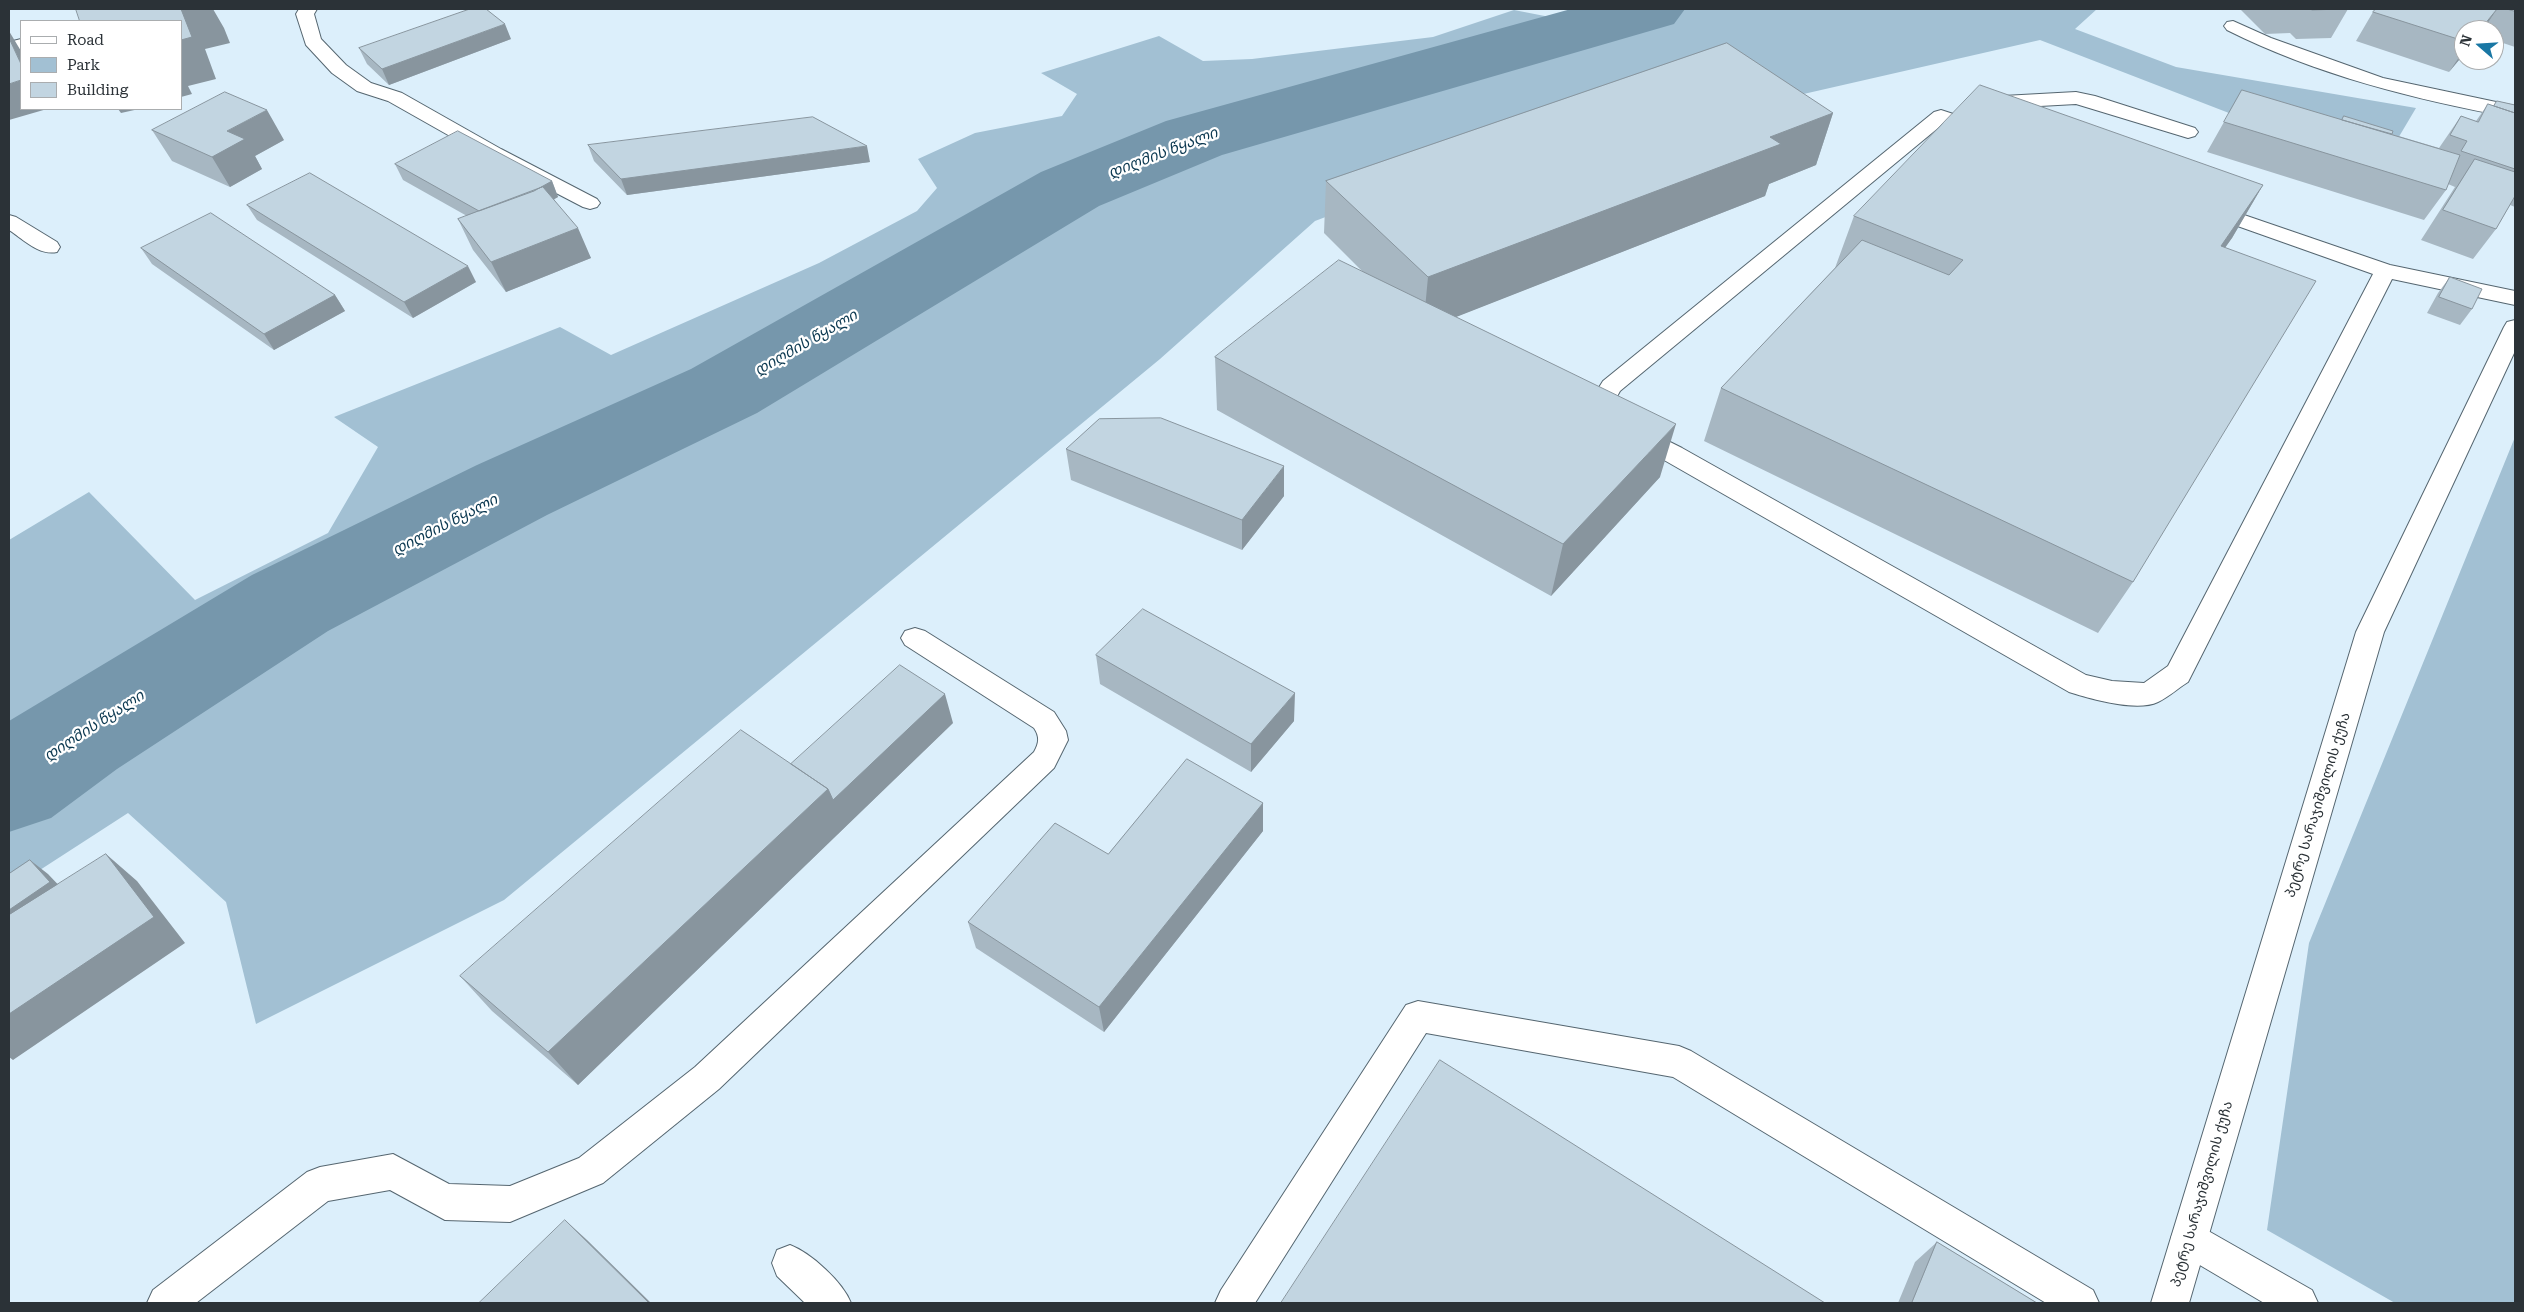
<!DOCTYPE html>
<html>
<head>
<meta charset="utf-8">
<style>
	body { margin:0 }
	#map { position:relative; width:2524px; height:1312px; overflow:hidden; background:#dceffb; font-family:"Roboto Serif",serif }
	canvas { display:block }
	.frame { position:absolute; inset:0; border:10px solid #2b3237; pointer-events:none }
	.legend { position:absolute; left:20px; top:20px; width:162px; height:90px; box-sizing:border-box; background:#fff; border:1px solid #aaadaf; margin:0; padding:6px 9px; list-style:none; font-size:15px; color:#2b3237 }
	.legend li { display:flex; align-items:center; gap:10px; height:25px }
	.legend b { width:25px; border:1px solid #aaadaf }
	.north { position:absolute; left:2454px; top:20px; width:50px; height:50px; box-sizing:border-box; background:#fff; border:1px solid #aaadaf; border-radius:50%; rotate:289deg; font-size:14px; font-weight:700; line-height:20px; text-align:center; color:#2b3237 }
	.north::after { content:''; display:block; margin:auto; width:18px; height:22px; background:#1977a4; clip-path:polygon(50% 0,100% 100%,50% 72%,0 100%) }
</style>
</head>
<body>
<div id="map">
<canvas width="2524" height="1312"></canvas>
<div class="frame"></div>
<ul class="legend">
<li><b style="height:6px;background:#fff"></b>Road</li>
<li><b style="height:14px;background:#a2c0d3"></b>Park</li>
<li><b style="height:14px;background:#c2d5e1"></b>Building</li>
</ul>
<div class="north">N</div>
</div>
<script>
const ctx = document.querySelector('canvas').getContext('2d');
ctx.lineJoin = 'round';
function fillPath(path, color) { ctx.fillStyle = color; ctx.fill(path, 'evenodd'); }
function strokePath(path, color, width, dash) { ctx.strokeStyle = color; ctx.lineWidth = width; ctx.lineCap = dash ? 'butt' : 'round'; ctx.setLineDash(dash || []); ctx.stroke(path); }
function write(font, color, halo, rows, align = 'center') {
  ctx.font = font + ' "Roboto Serif","Noto Sans Georgian",serif'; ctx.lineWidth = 4.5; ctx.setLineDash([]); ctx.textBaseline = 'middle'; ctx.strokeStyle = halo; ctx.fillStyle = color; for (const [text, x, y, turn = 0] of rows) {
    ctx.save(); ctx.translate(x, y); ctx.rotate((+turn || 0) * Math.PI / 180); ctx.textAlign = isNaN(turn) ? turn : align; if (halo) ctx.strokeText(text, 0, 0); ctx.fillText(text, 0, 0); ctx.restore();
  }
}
const green = new Path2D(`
	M 1589,9 L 2097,9 L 2075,29 L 2176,67 L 2416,108 L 2397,140 L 2304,142 L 2040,40 L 1751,106 L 1700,75 L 1315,221 L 1160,359 L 504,900 L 256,1024 L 226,902 L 128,813 L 9,890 L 9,540 L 89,492 L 195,600 L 328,533 L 378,447 L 334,417 L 560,327 L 611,355 L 819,263 L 917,211 L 937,188 L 918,159 L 975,133 L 1062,116 L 1077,94 L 1041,73 L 1159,36 L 1203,61 L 1252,59 L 1433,37 L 1514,10 L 1555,18 Z
	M 2515,437 L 2515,1303 L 2395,1303 L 2267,1230 L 2309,943 Z`);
const river = new Path2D(`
	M 1571,9 L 1685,9 L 1674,24 L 1222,155 L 1099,206 L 757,413 L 547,515 L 328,631 L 117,769 L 51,818 L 9,832 L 9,721 L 252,575 L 477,465 L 691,369 L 1041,172 L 1166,121 Z`);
const service = new Path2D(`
	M 299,9 L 317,9 L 314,14 L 321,39 L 346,65 L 371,83 L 402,93 L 501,149 L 597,199 L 600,203 L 597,207 L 590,209 L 583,207 L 487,157 L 388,101 L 357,91 L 332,73 L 306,45 L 296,14 Z
	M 2233,21 L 2271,38 L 2383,78 L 2515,106 L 2515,118 C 2416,100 2317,75 2227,30 L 2224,26 L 2227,22 Z
	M 2076,92 L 2095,96 L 2195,128 L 2198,132 L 2195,136 L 2188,138 L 2076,104 L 1985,109 L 1978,107 L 1975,103 L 1978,99 L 1985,97 Z
	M 1941,110 L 1990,126 L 1993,130 L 1990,134 L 1983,136 L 1944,123 L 1620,391 L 1614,402 L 1626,420 L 1682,448 L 2086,675 L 2112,681 L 2144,683 L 2168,666 L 2373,274 L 2198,212 L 2195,208 L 2198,204 L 2205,202 L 2212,204 L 2390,265 L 2515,291 L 2515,305 L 2392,279 L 2188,682 C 2178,688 2169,697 2158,702 C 2137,712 2091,699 2069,692 L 1664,460 L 1610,432 L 1590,402 L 1603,381 L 1934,112 Z
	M 9,215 L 16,217 L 57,242 L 60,247 L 57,252 C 39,256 23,239 9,230 Z
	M 915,628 L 925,631 L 1054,712 L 1066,731 L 1068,740 L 1054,768 L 719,1089 L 603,1183 L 510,1222 L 445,1220 L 390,1190 L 328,1201 L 196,1303 L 147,1303 L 153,1290 L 307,1172 L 320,1167 L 393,1154 L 449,1184 L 510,1186 L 579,1158 L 695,1067 L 1034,752 C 1039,743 1040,737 1034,728 L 905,645 L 901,638 L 905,631 Z
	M 1418,1001 L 1679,1046 L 1691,1051 L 2093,1290 L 2099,1303 L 2046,1303 L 1673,1077 L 1426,1033 L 1255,1303 L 1215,1303 L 1221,1290 L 1406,1005 Z
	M 2189,1220 L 2312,1290 L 2318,1303 L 2264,1303 L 2176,1251 L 2171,1238 L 2176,1225 Z
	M 790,1245 C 811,1253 843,1282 851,1303 L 805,1303 L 777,1276 L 772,1263 L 777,1250 Z`);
const minor = new Path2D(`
	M 21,39 L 21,49 L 9,52 L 9,42 Z
	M 2515,320 L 2515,351 L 2384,632 L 2189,1303 L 2151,1303 L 2356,632 L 2504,327 L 2507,322 Z`);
const wall = new Path2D(`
	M 2240,9 L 2348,9 L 2331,38 L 2296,39 L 2290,33 L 2265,34 Z
	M 2376,9 L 2515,9 L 2515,47 L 2494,40 L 2494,30 L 2464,30 L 2464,54 L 2449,72 L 2356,41 L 2373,12 Z
	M 511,39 L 389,85 L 367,64 L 359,48 Z
	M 2497,101 L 2515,105 L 2515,207 L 2510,205 L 2496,229 L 2473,259 L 2421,240 L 2455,187 L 2448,184 L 2446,190 L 2424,220 L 2207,152 L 2224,122 L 2392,134 L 2439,148 L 2461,116 L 2476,121 L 2488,104 L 2494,106 Z
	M 1833,113 L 1816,165 L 1769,184 L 1765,196 L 1455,317 L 1660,477 L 1551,596 L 1217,410 L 1215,357 L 1364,273 L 1324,233 L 1326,181 Z
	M 152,130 L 284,140 L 255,156 L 262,169 L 230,187 L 172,161 Z
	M 588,145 L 870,162 L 627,195 L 594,161 Z
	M 395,164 L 552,181 L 558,197 L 554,199 L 591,258 L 506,292 L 473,250 L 458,219 L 467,216 L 403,180 Z
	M 2263,185 L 2232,238 L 2225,247 L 2133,582 L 2098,633 L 1704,441 L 1721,388 L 1835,268 L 1854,216 Z
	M 247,205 L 476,282 L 413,318 L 257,220 Z
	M 141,248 L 335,295 L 345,311 L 274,350 L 152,264 Z
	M 2450,277 L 2472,309 L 2460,325 L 2427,313 L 2438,293 Z
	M 1066,449 L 1284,496 L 1242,550 L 1071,480 Z
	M 1096,655 L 1294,721 L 1251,772 L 1100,684 Z
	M 953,723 L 578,1085 L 492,1011 L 460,976 L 791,764 Z
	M 1263,803 L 1263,831 L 1104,1032 L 976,948 L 968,922 Z
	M 1937,1242 L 2037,1303 L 1898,1303 L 1915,1262 Z`);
const shadedWall = new Path2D(`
	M 181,9 L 213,9 L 224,28 L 230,43 L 205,49 L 216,79 L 188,86 L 192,94 L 181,97 Z
	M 2497,9 L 2483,30 L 2480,30 Z
	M 505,24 L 511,39 L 389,85 L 382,69 Z
	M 9,31 L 21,51 L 21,64 L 9,38 Z
	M 2464,50 L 2464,54 L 2449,72 Z
	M 21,80 L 21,109 L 47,109 L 9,120 L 9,84 Z
	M 118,109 L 139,109 L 121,113 Z
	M 267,110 L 284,140 L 255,156 L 262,169 L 230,187 L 212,157 L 227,131 Z
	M 1833,113 L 1816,165 L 1769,184 L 1765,196 L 1423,330 L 1428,277 L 1770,137 Z
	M 867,146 L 870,162 L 627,195 L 621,179 Z
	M 552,181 L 558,197 L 496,232 L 488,216 Z
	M 2263,185 L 2232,238 L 2189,299 L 2221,246 Z
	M 578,228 L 591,258 L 506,292 L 491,262 Z
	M 468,266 L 476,282 L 413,318 L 404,302 Z
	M 335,295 L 345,311 L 274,350 L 264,334 Z
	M 1676,424 L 1660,477 L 1551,596 L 1563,544 Z
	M 1284,466 L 1284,496 L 1242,550 L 1242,520 Z
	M 1295,693 L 1294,721 L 1251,772 L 1251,744 Z
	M 945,694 L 953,723 L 578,1085 L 548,1052 L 828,789 Z
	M 1263,803 L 1263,831 L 1104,1032 L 1099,1007 Z
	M 106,854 L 137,881 L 185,943 L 13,1060 L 9,1057 L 9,1014 Z
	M 30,860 L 48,874 L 68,895 L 9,936 L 9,910 Z
	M 565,1220 L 587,1240 L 651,1303 L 649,1303 Z`);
const building = new Path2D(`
	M 76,9 L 181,9 L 192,37 L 181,40 L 181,21 L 80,21 Z
	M 470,9 L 486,9 L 505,24 L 382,69 L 359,48 Z
	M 2311,9 L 2340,9 L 2312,10 Z
	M 2376,9 L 2497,9 L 2480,30 L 2464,30 L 2464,41 L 2373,12 Z
	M 2507,9 L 2515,9 L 2515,11 Z
	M 9,38 L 21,64 L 21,80 L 9,84 Z
	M 1727,43 L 1833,113 L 1770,137 L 1781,144 L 1428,277 L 1326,181 Z
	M 1980,85 L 2263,185 L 2221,246 L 2316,281 L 2133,582 L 1721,388 L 1862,240 L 1949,275 L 1963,260 L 1854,216 Z
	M 2242,90 L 2460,155 L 2446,190 L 2224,122 Z
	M 225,92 L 267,110 L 227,131 L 245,139 L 212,157 L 152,130 Z
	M 2497,101 L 2515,105 L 2515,113 L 2494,106 Z
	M 2488,104 L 2515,113 L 2515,169 L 2461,151 L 2467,141 L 2450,135 L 2461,116 L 2478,122 Z
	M 2344,116 L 2393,131 L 2392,134 L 2342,120 Z
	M 813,117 L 867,146 L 621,179 L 588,145 Z
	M 458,131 L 552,181 L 534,191 L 479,211 L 395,164 Z
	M 2475,159 L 2515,172 L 2515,196 L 2496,229 L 2443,210 Z
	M 310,173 L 468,266 L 404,302 L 247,205 Z
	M 543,187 L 578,228 L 491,262 L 458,219 Z
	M 211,213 L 335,295 L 264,334 L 141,248 Z
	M 1339,260 L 1676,424 L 1563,544 L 1215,357 Z
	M 2450,277 L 2482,289 L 2472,309 L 2439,297 Z
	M 1161,418 L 1284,466 L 1242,520 L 1066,449 L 1099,419 Z
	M 1143,609 L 1295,693 L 1251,744 L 1096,655 Z
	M 900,665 L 945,694 L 833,800 L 828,789 L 791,764 Z
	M 741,730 L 828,789 L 548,1052 L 460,976 Z
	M 1187,759 L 1263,803 L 1099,1007 L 968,922 L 1055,823 L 1108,854 Z
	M 106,854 L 154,917 L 9,1014 L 9,915 Z
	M 30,860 L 50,882 L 9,910 L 9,874 Z
	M 1440,1060 L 1825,1303 L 1281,1303 Z
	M 565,1220 L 649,1303 L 479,1303 Z
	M 1937,1242 L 2037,1303 L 1912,1303 Z`);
const streetNames = [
	["პეტრე სარაჯიშვილის ქუჩა",2318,805,-73],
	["პეტრე სარაჯიშვილის ქუჩა",2202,1194,-74]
];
const waterNames = [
	["დიღმის წყალი",1163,153,-21],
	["დიღმის წყალი",806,343,-30],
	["დიღმის წყალი",445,525,-27],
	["დიღმის წყალი",94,726,-33]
];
fillPath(green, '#a2c0d3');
fillPath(river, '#7697ac');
strokePath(service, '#556670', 2);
strokePath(minor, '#556670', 2);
fillPath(service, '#fff');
fillPath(minor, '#fff');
fillPath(wall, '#a7b7c2');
fillPath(shadedWall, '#88959e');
fillPath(building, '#c2d5e1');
strokePath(building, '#88959e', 1);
write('14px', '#2b3237', '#fff', streetNames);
write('italic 15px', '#0b3850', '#fff', waterNames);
</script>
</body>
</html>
